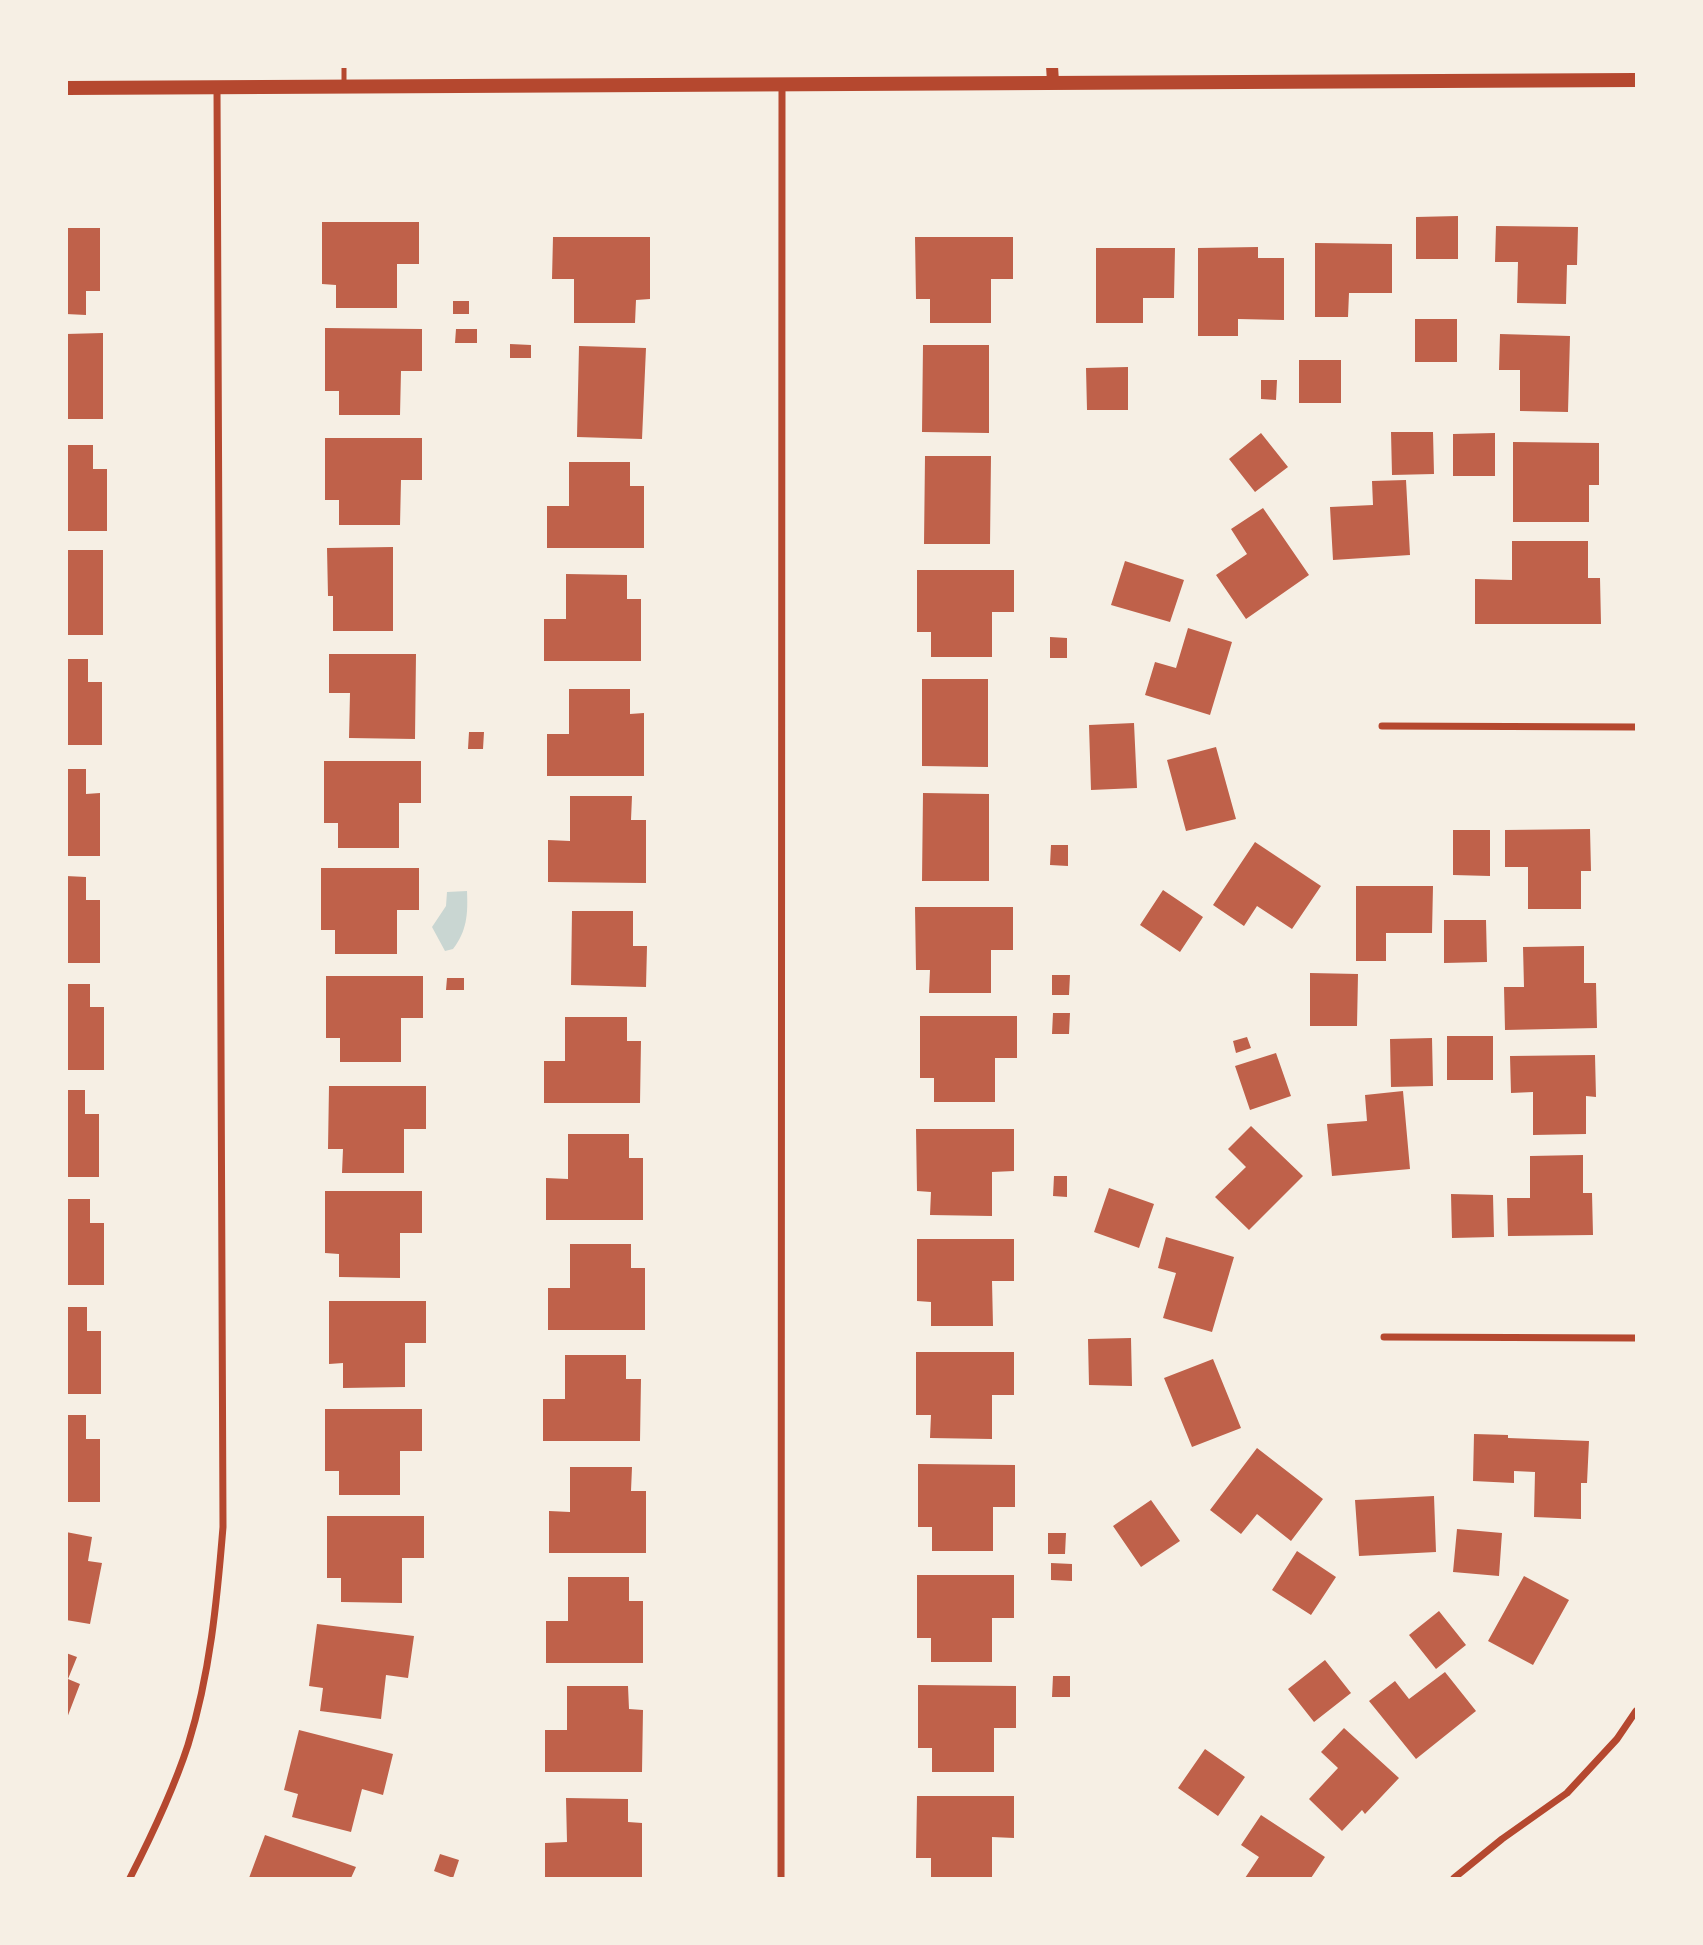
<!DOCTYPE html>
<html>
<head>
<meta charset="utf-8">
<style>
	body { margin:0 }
	#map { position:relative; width:1703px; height:1945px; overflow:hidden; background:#f6efe4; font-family:Mulish,sans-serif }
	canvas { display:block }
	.frame { position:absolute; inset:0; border:68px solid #f6efe4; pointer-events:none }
</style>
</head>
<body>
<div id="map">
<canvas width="1703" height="1945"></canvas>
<div class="frame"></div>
</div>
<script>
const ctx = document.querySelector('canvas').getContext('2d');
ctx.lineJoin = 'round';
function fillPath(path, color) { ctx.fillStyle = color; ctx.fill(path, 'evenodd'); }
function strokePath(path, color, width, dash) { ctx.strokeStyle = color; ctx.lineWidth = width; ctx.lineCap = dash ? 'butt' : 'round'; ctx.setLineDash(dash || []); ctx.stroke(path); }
const water = new Path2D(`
	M 467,891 C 468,914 467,931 453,949 L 445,951 L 432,927 L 446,906 L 447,892 Z`);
const building = new Path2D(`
	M 1458,216 L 1458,259 L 1416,259 L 1416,217 Z
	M 322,222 L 419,222 L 419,264 L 397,264 L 397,308 L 336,308 L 336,285 L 322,284 Z
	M 1496,226 L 1578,227 L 1577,265 L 1567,265 L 1566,304 L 1517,303 L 1518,262 L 1495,262 Z
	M 66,228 L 100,228 L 100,291 L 86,291 L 86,315 L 66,314 Z
	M 553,237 L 650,237 L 650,299 L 636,300 L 635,323 L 574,323 L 574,279 L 552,279 Z
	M 915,237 L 1013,237 L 1013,279 L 991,279 L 991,323 L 930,323 L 930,299 L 916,299 Z
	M 1315,243 L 1392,244 L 1392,293 L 1349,293 L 1348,317 L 1315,317 Z
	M 1258,247 L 1258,258 L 1284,258 L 1284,320 L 1238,319 L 1238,336 L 1198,336 L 1198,248 Z
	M 1096,248 L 1175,248 L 1174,298 L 1143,298 L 1143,323 L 1096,323 Z
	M 453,301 L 469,301 L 469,314 L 453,314 Z
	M 1415,319 L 1457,319 L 1457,362 L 1415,362 Z
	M 325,328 L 422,329 L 422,371 L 401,371 L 400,415 L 339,415 L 339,391 L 325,391 Z
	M 456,329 L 477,329 L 477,343 L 455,343 Z
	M 103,333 L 103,419 L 66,419 L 66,334 Z
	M 1500,334 L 1570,336 L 1568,412 L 1520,411 L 1520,370 L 1499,370 Z
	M 510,344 L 531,345 L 531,358 L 510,358 Z
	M 923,345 L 989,345 L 989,433 L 922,432 Z
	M 579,346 L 646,348 L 642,439 L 577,437 Z
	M 1299,360 L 1341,360 L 1341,403 L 1299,403 Z
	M 1128,367 L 1128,410 L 1087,410 L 1086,368 Z
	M 1261,380 L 1277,380 L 1276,400 L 1261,399 Z
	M 1391,432 L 1433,432 L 1434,474 L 1392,475 Z
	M 1261,433 L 1288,467 L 1255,492 L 1229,459 Z
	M 1495,433 L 1495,476 L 1453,476 L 1453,434 Z
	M 325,438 L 422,438 L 422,480 L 401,480 L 400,525 L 339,525 L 339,500 L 325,500 Z
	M 1513,442 L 1599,443 L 1599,485 L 1589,485 L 1589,522 L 1513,522 Z
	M 66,445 L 93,445 L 93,469 L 107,469 L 107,531 L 66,531 Z
	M 925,456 L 991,456 L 990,544 L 924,544 Z
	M 569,462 L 630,462 L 630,486 L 644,486 L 644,548 L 547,548 L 547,506 L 569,506 Z
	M 1406,480 L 1410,555 L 1333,560 L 1330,507 L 1373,505 L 1372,481 Z
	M 1263,508 L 1309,575 L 1246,619 L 1216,575 L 1247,554 L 1231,529 Z
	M 1512,541 L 1588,541 L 1588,578 L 1600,578 L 1601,624 L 1475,624 L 1475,579 L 1512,580 Z
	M 393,547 L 393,631 L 333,631 L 333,596 L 328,596 L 327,548 Z
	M 66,550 L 103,550 L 103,635 L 66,635 Z
	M 1125,561 L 1184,580 L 1170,622 L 1111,605 Z
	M 917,570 L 1014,570 L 1014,612 L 992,612 L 992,657 L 931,657 L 931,632 L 917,632 Z
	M 566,574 L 627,575 L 627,599 L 641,599 L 641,661 L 544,661 L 544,619 L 566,619 Z
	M 1188,628 L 1232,642 L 1210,715 L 1145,695 L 1155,662 L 1176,668 Z
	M 1050,637 L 1067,638 L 1067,658 L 1050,658 Z
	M 329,654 L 416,654 L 415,739 L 349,738 L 350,693 L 329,693 Z
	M 66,659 L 88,659 L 88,682 L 102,682 L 102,745 L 66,745 Z
	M 922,679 L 988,679 L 988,767 L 922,766 Z
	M 569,689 L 630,689 L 630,714 L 644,713 L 644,776 L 547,776 L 547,734 L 569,734 Z
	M 1134,723 L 1137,788 L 1091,790 L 1089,725 Z
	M 469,732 L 484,732 L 483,749 L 468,749 Z
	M 1216,747 L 1236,819 L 1186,831 L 1167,760 Z
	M 324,761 L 421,761 L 421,803 L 399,803 L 399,848 L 338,848 L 338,823 L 324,823 Z
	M 66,769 L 86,769 L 86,794 L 100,793 L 100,856 L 66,856 Z
	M 923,793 L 989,794 L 989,881 L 922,881 Z
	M 570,796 L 632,796 L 631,820 L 646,820 L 646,883 L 548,882 L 548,840 L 570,841 Z
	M 1590,829 L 1591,871 L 1581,871 L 1581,909 L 1528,909 L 1528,867 L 1505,867 L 1505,830 Z
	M 1453,830 L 1490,830 L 1490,876 L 1453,875 Z
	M 1255,842 L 1321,886 L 1292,929 L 1257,906 L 1244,926 L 1213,905 Z
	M 1051,845 L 1068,845 L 1068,866 L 1050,865 Z
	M 321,868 L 419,868 L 419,910 L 397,910 L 397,954 L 335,954 L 335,930 L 321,930 Z
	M 66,876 L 86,877 L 86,900 L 100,900 L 100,963 L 66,963 Z
	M 1356,886 L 1433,886 L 1432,933 L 1386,933 L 1386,961 L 1356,961 Z
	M 1163,890 L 1203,917 L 1180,952 L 1140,925 Z
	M 915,907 L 1013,907 L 1013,950 L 991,950 L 991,993 L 929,993 L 930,970 L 916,970 Z
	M 572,911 L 633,911 L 633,946 L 647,946 L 646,987 L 571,985 Z
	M 1444,920 L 1486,920 L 1487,962 L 1444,963 Z
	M 1584,946 L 1584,983 L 1596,983 L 1597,1028 L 1505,1030 L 1504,987 L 1524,987 L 1523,947 Z
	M 1310,973 L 1358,974 L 1357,1026 L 1310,1026 Z
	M 1052,975 L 1070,975 L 1069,995 L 1052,995 Z
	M 326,976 L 423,976 L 423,1018 L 401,1018 L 401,1062 L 340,1062 L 340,1038 L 326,1038 Z
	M 447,978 L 464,978 L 464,990 L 446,990 Z
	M 66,984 L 90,984 L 90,1007 L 104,1007 L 104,1070 L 66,1070 Z
	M 1053,1013 L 1070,1013 L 1069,1034 L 1052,1034 Z
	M 920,1016 L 1017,1016 L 1017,1058 L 995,1058 L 995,1102 L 934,1102 L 934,1078 L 920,1078 Z
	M 565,1017 L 627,1017 L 627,1041 L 641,1041 L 640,1103 L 544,1103 L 544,1061 L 565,1061 Z
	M 1447,1036 L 1493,1036 L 1493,1080 L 1447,1080 Z
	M 1247,1037 L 1251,1048 L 1236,1053 L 1233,1041 Z
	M 1432,1038 L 1433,1086 L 1391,1087 L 1390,1039 Z
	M 1276,1053 L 1291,1096 L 1250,1110 L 1235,1066 Z
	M 1595,1055 L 1596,1097 L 1586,1096 L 1586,1134 L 1533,1135 L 1533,1092 L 1511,1093 L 1510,1056 Z
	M 329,1086 L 426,1086 L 426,1129 L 404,1129 L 404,1173 L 342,1173 L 343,1149 L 328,1149 Z
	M 66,1090 L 85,1090 L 85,1114 L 99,1114 L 99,1177 L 66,1177 Z
	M 1403,1091 L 1410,1169 L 1332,1176 L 1327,1124 L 1367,1121 L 1365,1095 Z
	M 1251,1126 L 1303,1176 L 1249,1230 L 1215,1197 L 1246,1167 L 1228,1149 Z
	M 916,1129 L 1014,1129 L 1014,1171 L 992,1172 L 992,1216 L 930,1215 L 931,1192 L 917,1191 Z
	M 568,1134 L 629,1134 L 629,1158 L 643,1158 L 643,1220 L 546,1220 L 546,1178 L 568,1179 Z
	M 1583,1155 L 1583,1193 L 1592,1193 L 1593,1235 L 1508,1236 L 1507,1198 L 1530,1198 L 1530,1156 Z
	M 1054,1176 L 1067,1176 L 1067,1197 L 1053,1196 Z
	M 1109,1188 L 1154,1204 L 1139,1248 L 1094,1232 Z
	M 325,1191 L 422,1191 L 422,1233 L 400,1233 L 400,1278 L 339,1277 L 339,1254 L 325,1253 Z
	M 1451,1194 L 1493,1195 L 1494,1237 L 1452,1238 Z
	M 66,1199 L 90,1199 L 90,1223 L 104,1223 L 104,1285 L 66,1285 Z
	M 1166,1237 L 1234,1257 L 1212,1332 L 1163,1318 L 1176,1273 L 1158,1268 Z
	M 917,1239 L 1014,1239 L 1014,1281 L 992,1281 L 993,1326 L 931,1326 L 931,1302 L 917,1301 Z
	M 570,1244 L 631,1244 L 631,1268 L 645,1268 L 645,1330 L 548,1330 L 548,1288 L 570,1288 Z
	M 329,1301 L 426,1301 L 426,1343 L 405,1343 L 405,1387 L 343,1388 L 343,1363 L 329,1364 Z
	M 66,1307 L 87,1307 L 87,1331 L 101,1331 L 101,1394 L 66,1394 Z
	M 1131,1338 L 1132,1386 L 1089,1385 L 1088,1339 Z
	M 916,1352 L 1014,1352 L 1014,1395 L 992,1395 L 992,1439 L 930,1438 L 931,1415 L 916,1415 Z
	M 565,1355 L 626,1355 L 626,1379 L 641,1379 L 640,1441 L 543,1441 L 543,1399 L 565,1399 Z
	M 1213,1359 L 1241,1428 L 1192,1447 L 1164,1378 Z
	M 325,1409 L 422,1409 L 422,1451 L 400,1451 L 400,1495 L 339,1495 L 339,1471 L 325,1471 Z
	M 66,1415 L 86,1415 L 86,1439 L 100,1439 L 100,1502 L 66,1502 Z
	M 1474,1434 L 1508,1435 L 1508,1438 L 1589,1441 L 1587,1483 L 1581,1483 L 1581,1519 L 1534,1517 L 1535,1472 L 1514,1471 L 1514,1483 L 1473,1481 Z
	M 1257,1448 L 1323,1499 L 1291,1541 L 1257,1514 L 1241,1534 L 1210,1510 Z
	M 918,1464 L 1015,1465 L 1015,1507 L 993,1507 L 993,1551 L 932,1551 L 932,1527 L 918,1527 Z
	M 570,1467 L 632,1467 L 631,1491 L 646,1491 L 646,1553 L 549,1553 L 549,1511 L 570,1512 Z
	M 1434,1496 L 1436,1552 L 1359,1556 L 1355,1500 Z
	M 1151,1500 L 1180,1541 L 1141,1567 L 1113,1526 Z
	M 327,1516 L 424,1516 L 424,1558 L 402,1558 L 402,1603 L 341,1602 L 341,1578 L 327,1578 Z
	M 1457,1529 L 1502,1533 L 1499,1576 L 1453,1572 Z
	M 66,1532 L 92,1537 L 88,1561 L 102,1563 L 90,1624 L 66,1620 Z
	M 1048,1533 L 1066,1533 L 1065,1554 L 1048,1554 Z
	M 1297,1551 L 1336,1577 L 1311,1615 L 1272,1590 Z
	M 1051,1563 L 1072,1564 L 1072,1581 L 1051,1580 Z
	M 917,1575 L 1014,1575 L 1014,1618 L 992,1618 L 992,1662 L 931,1662 L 931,1638 L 917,1638 Z
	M 1524,1576 L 1569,1600 L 1533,1665 L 1488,1641 Z
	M 568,1577 L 629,1577 L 629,1601 L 643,1601 L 643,1663 L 546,1663 L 546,1621 L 568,1621 Z
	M 1439,1611 L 1466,1645 L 1436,1669 L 1409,1635 Z
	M 317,1624 L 414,1636 L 408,1678 L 386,1675 L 381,1719 L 320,1711 L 323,1688 L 309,1686 Z
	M 66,1653 L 77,1657 L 68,1679 L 80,1684 L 67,1718 Z
	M 1325,1660 L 1351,1693 L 1314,1722 L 1288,1689 Z
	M 1445,1672 L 1476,1711 L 1416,1759 L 1369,1701 L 1395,1681 L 1409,1699 Z
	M 1053,1676 L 1070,1676 L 1070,1697 L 1052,1697 Z
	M 918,1685 L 1016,1686 L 1016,1728 L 994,1728 L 994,1772 L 932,1772 L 932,1748 L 918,1748 Z
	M 567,1686 L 628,1686 L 629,1709 L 643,1710 L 642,1772 L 545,1772 L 545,1730 L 567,1730 Z
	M 1344,1728 L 1399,1778 L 1365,1814 L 1362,1810 L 1342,1831 L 1309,1799 L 1338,1768 L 1321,1752 Z
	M 299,1730 L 393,1754 L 383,1795 L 362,1789 L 351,1832 L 292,1817 L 298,1794 L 284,1790 Z
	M 1205,1749 L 1245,1777 L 1218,1816 L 1178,1788 Z
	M 917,1796 L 1014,1796 L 1014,1838 L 992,1837 L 992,1878 L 931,1878 L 931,1858 L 916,1858 Z
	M 566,1798 L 628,1799 L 628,1822 L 642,1823 L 642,1878 L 545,1878 L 545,1843 L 567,1842 Z
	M 1261,1815 L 1325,1857 L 1311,1878 L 1245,1878 L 1259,1857 L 1241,1845 Z
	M 265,1835 L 356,1867 L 351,1878 L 249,1878 Z
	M 440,1854 L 459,1860 L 453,1878 L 434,1871 Z`);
const service = new Path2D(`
	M 344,66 L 344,84`);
const minor = new Path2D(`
	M 1382,726 L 1636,727
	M 1384,1337 L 1636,1338
	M 130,1878 C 152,1835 173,1791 188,1745 C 210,1674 217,1601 223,1527 L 217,88
	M 781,1878 L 782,86
	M 1454,1878 L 1502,1839 L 1567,1793 L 1617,1739 L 1636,1711`);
const tertiary = new Path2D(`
	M 1052,66 L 1053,82`);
const secondary = new Path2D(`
	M 66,88 L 1636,80`);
fillPath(water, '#c9d6d2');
fillPath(building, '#bf614a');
strokePath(service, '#b5482f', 5);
strokePath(minor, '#b5482f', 7);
strokePath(tertiary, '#b5482f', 12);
strokePath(secondary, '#b5482f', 14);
</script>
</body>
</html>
